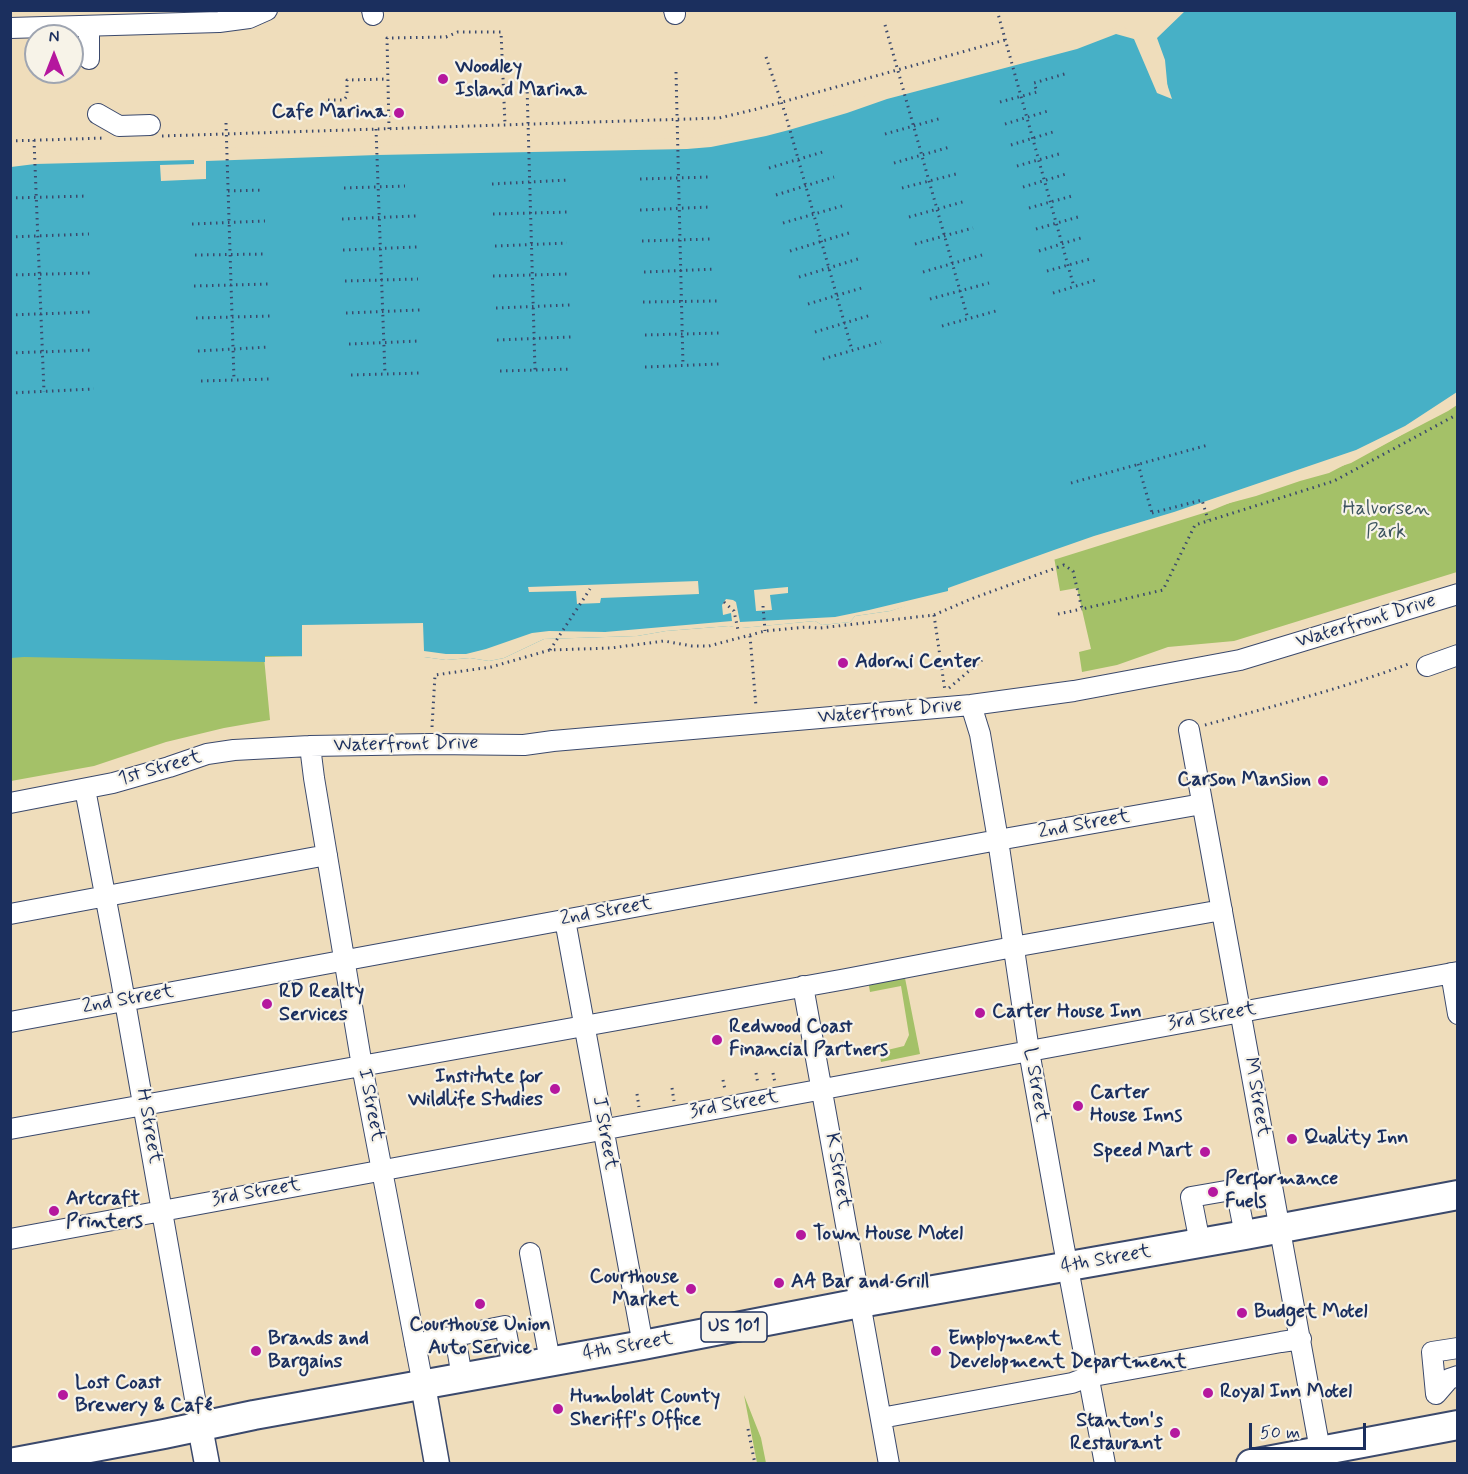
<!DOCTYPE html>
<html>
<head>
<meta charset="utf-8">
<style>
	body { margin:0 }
	#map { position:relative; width:1468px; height:1474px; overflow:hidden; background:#efddbb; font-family:Mynerve,sans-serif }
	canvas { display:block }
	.frame { position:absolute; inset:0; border:12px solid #1b2f5e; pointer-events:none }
	.north { position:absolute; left:24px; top:24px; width:60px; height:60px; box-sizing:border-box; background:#f7f3e8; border:2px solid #9fa5b1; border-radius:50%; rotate:0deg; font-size:16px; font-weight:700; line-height:24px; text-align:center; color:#1b2f5e }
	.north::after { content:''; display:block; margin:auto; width:21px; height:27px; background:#b5179e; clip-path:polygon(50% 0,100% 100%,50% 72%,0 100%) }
	.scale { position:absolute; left:1249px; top:1423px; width:117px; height:27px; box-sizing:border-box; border:3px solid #1b2f5e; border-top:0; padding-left:8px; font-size:18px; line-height:21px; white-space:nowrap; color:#1b2f5e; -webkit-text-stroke:4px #f7f3e8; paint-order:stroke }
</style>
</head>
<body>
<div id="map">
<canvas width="1468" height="1474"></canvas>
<div class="frame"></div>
<div class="north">N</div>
<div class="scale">50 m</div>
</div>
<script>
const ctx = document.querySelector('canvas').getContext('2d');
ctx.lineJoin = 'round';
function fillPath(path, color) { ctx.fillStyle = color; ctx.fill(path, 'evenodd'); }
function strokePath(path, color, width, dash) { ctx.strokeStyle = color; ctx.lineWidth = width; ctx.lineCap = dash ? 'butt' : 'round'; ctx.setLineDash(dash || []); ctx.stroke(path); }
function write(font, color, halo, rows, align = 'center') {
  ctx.font = font + ' Mynerve,sans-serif'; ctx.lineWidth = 4.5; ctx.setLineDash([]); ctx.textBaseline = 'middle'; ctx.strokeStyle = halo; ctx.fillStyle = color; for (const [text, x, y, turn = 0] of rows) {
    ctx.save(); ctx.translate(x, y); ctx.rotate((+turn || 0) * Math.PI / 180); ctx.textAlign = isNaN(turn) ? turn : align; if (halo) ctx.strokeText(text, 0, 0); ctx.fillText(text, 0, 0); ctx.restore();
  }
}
const green = new Path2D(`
	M 1457,405 L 1457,572 L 1234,641 L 1168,647 L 1117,665 L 1082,672 L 1079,652 L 1091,649 L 1077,588 L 1060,591 L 1054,557 L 1200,511 L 1256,496 L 1300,481 L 1329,473 L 1448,411 Z
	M 10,609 L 301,656 L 264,657 L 270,720 L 224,728 L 166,742 L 94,766 L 11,781 Z
	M 904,973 L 920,1054 L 881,1062 L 879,1052 L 904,1046 L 909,1035 L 901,986 L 870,992 L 868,980 Z
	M 744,1395 L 761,1438 L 766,1463 L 757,1463 Z`);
const water = new Path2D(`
	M 1185,11 L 1457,11 L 1457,397 L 1361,456 L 890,611 L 855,616 L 850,622 L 822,625 L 815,621 L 741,628 L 729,626 L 666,631 L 637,636 L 544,639 L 504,658 L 489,661 L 470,658 L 446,660 L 424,657 L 265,656 L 265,662 L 24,657 L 11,658 L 10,158 L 724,140 L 1123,29 L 1142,46 L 1157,91 L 1168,92 L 1165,60 L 1157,38 Z`);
const pier = new Path2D(`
	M 1123,26 L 1145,44 L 1159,88 L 1165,89 L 1163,72 L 1172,99 L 1157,93 L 1134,39 L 1116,34 L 1077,49 L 887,99 L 847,113 L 789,130 L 766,136 L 711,147 L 687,149 L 377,155 L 206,161 L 206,179 L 161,181 L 160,165 L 194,164 L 194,160 L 35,164 L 11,167 L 10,155 L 189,150 L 227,148 L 377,146 L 528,141 L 723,137 L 787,121 L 877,92 L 903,88 L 1008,57 Z
	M 1457,392 L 1458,401 L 1391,441 L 1351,463 L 1232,502 L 1210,511 L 1050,561 L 951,596 L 949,594 L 890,611 L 855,616 L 850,622 L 822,625 L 815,621 L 742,628 L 742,631 L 740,631 L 735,630 L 734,627 L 729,626 L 666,631 L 637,636 L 544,639 L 504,658 L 489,661 L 470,658 L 446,660 L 424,657 L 424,660 L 302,659 L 302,625 L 423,623 L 424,651 L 446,654 L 466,654 L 486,649 L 532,633 L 549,631 L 605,632 L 732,621 L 731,613 L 723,615 L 722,605 L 726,599 L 733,600 L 736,602 L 740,622 L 835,617 L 869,610 L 948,591 L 948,588 L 1054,550 L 1094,536 L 1174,512 L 1356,450 L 1405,426 Z
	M 698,581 L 699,594 L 601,598 L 600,603 L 577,604 L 576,591 L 529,592 L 528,587 Z
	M 788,587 L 788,593 L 770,595 L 772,610 L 756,611 L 754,590 Z`);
const path = new Path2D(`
	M 997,10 L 1074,287
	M 885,25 L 968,319
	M 766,57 L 786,116 L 852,350
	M 676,72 L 683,366
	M 527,86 L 535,370
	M 328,100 L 344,100 L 347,96 L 347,80 L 388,79
	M 1000,102 L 1037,92 L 1034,83 L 1068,73
	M 226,123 L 234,380
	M 1005,124 L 1048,111
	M 376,129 L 385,374
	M 389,129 L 387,38 L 446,37 L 458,32 L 501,32 L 505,124
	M 885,134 L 942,118
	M 162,136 L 719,118 L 757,109 L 1005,40
	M 34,140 L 44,392
	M 10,141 L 105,138
	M 1011,145 L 1053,132
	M 894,163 L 950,147
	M 1017,166 L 1059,154
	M 769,168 L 826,151
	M 640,179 L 710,177
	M 492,184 L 568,180
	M 1023,187 L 1066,174
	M 344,188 L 405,186
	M 902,188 L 956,174
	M 228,191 L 264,190
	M 776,195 L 834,177
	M 10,198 L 88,196
	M 1029,208 L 1072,196
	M 640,210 L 709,207
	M 493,214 L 569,212
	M 909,217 L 966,201
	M 342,219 L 417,216
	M 783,223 L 842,206
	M 192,224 L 265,221
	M 1036,229 L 1078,217
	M 10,237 L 89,234
	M 642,241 L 711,239
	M 915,244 L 973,228
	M 495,246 L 567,243
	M 343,250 L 418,247
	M 790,251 L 849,233
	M 1039,251 L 1084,237
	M 195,255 L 266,254
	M 1047,271 L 1090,259
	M 644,272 L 715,269
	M 923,272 L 982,255
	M 10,275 L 90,273
	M 493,276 L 569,274
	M 799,277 L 858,259
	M 345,281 L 418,279
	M 194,286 L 268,284
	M 1053,293 L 1096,280
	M 930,299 L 989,283
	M 643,302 L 718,301
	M 808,304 L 865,287
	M 496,308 L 571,305
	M 346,313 L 420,310
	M 10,315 L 91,312
	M 196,318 L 270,316
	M 942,326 L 996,311
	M 815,332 L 871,315
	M 645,335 L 720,333
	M 497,340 L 571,337
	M 349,344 L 419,341
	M 198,351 L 269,347
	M 10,353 L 92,350
	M 823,359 L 881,342
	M 645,367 L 719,364
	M 500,371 L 572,369
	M 351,375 L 421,373
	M 201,381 L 270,379
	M 10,393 L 94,389
	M 1138,464 L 1152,513
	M 1071,483 L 1208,445
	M 1152,513 L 1202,500 L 1208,520
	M 724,602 L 734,611 L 738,630
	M 763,606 L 765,631
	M 1058,614 L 1082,609
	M 934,615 L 945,691
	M 750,636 L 756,706
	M 550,650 L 590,589
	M 949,688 L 982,660
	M 1205,725 C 1274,706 1344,688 1411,663
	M 432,727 L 435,675 L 491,667 L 550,650 L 611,648 L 664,641 L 692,646 L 709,646 L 765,631 L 806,627 L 820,628 L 934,615 L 971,599 L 1064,565 L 1073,571 L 1082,609 L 1163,590 L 1195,525 L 1334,481 L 1458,414
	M 756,1073 L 758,1084
	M 773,1073 L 775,1083
	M 723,1080 L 725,1090
	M 672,1088 L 674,1101
	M 637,1094 L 639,1107
	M 748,1429 L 755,1464`);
const minor = new Path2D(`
	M 372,10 L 373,15
	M 674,10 L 675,14
	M 89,26 L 89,59
	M 10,28 L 219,22 L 249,18 L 267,10
	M 98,114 L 119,126 L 150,125
	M 1427,666 L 1458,655
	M 971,705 L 980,734 L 998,840 L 1029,1051 L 1063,1242 L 1105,1464
	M 1189,730 L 1322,1461
	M 310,746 L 314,778 L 362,1066 L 423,1385
	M 85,789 L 121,979 L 200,1427
	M 10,803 L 113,783 L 169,767 L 207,754 L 234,750 L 310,746 L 431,744 L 524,745 L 553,741 L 971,705 L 1074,691 L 1240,660 L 1458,594
	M 10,914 L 327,855
	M 565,920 L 643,1345
	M 1451,973 L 1458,1014
	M 803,986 L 889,1464
	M 10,1022 L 998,840 L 1202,804
	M 10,1129 L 846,979 L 1013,947 L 1222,910
	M 1236,1189 L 1245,1235
	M 10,1239 L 1458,972
	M 1200,1243 L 1191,1197 L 1272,1183
	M 530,1253 L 550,1361
	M 455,1336 L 462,1377
	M 415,1344 L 505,1326 L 513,1368
	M 1436,1394 L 1432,1352 L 1458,1348
	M 1436,1394 L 1449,1379 L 1458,1376
	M 881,1418 L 1072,1383 L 1088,1377 L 1281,1342 L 1301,1339`);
const major = new Path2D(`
	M 423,1385 L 437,1464
	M 200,1427 L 207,1464`);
const highway = new Path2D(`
	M 10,1463 L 164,1434 L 254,1415 L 643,1345 L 860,1303 L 1245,1235 L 1458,1195
	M 1251,1464 L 1458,1425`);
const markers = [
	[443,79,6,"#b5179e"],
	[399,113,6,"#b5179e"],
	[843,663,6,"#b5179e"],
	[1323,781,6,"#b5179e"],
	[267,1004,6,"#b5179e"],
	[980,1013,6,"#b5179e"],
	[717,1040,6,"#b5179e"],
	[555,1089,6,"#b5179e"],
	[1078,1106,6,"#b5179e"],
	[1292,1139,6,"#b5179e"],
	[1205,1152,6,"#b5179e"],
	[1213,1192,6,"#b5179e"],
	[54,1211,6,"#b5179e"],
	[801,1235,6,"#b5179e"],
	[779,1283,6,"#b5179e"],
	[691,1289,6,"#b5179e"],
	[480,1304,6,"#b5179e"],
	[1242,1313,6,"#b5179e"],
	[256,1351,6,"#b5179e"],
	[936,1351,6,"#b5179e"],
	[1208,1393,6,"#b5179e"],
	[63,1395,6,"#b5179e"],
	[558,1409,6,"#b5179e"],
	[1175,1433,6,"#b5179e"]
];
const shields = [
	[734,1327,66]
];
const shieldNames = [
	["US 101",734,1327]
];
const poiNames = [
	["Woodley",455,68],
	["Island Marina",455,91],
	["Cafe Marina",387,113,"right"],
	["Adorni Center",855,663],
	["Carson Mansion",1311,781,"right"],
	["RD Realty",279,993],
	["Services",279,1016],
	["Carter House Inn",992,1013],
	["Redwood Coast",729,1028],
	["Financial Partners",729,1051],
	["Institute for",543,1078,"right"],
	["Wildlife Studies",543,1101,"right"],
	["Carter",1090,1094],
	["House Inns",1090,1117],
	["Quality Inn",1304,1139],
	["Speed Mart",1193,1152,"right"],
	["Performance",1225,1180],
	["Fuels",1225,1203],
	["Artcraft",66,1200],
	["Printers",66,1223],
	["Town House Motel",813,1235],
	["Courthouse",679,1278,"right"],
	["Market",679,1301,"right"],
	["AA Bar and Grill",791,1283],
	["Budget Motel",1254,1313],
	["Courthouse Union",480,1326,"center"],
	["Auto Service",480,1349,"center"],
	["Brands and",268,1340],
	["Bargains",268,1363],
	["Employment",948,1340],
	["Development Department",948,1363],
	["Lost Coast",75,1384],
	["Brewery & Café",75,1407],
	["Royal Inn Motel",1220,1393],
	["Humboldt County",570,1398],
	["Sheriff's Office",570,1421],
	["Stanton's",1163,1422,"right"],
	["Restaurant",1163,1445,"right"]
];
const parkNames = [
	["Halvorsen",1386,510],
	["Park",1386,533]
];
const streetNames = [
	["Waterfront Drive",1366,622,-17],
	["Waterfront Drive",890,712,-5],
	["Waterfront Drive",406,745,-1],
	["1st Street",160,769,-16],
	["2nd Street",1084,825,-10],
	["2nd Street",606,912,-10],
	["2nd Street",128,1000,-10],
	["3rd Street",1212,1017,-10],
	["L Street",1035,1085,80],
	["M Street",1256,1097,80],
	["I Street",370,1105,79],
	["3rd Street",734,1105,-10],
	["H Street",148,1126,80],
	["J Street",604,1133,80],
	["K Street",837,1171,80],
	["3rd Street",256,1193,-10],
	["4th Street",1106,1260,-10],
	["4th Street",628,1347,-10]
];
fillPath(green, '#a4c168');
fillPath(water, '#47b0c6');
fillPath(pier, '#efddbb');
strokePath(minor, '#3b496c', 22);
strokePath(major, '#3b496c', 27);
strokePath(highway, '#3b496c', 32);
strokePath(path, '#3b496c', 3, [1.5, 4.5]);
strokePath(minor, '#fff', 20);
strokePath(major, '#fff', 24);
strokePath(highway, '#fff', 28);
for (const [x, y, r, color] of markers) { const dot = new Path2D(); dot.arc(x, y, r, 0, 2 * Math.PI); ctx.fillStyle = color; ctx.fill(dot); strokePath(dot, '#f7f3e8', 2); }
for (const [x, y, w] of shields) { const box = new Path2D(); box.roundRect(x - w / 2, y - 15, w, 30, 4.5); ctx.fillStyle = '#f7f3e8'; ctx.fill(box); strokePath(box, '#1b2f5e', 1.5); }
write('bold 18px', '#1b2f5e', null, shieldNames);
write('bold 20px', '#1b2f5e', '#f7f3e8', poiNames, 'left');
write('20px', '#3d5460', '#f7f3e8', parkNames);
write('20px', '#1b2f5e', '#f7f3e8', streetNames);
</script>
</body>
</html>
